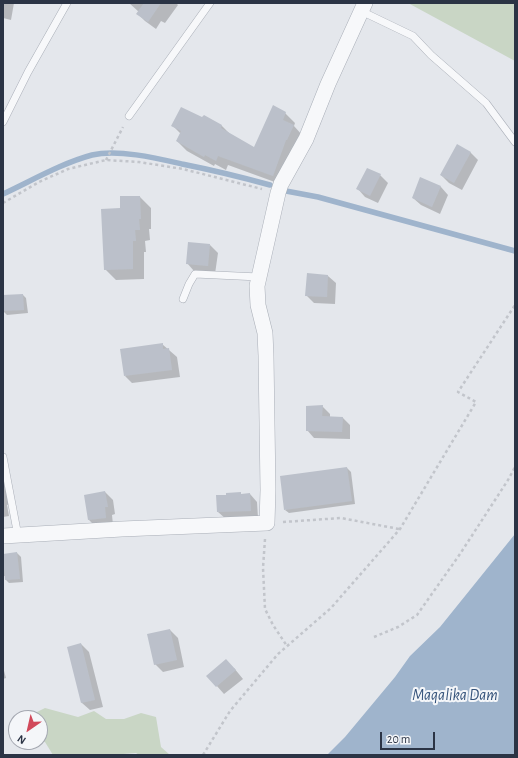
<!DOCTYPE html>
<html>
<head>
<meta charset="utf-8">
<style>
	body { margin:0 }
	#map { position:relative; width:518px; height:758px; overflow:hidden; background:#e4e7ec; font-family:"Alegreya Sans",sans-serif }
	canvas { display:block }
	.frame { position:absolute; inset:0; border:4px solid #2b3445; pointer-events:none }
	.north { position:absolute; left:8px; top:710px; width:40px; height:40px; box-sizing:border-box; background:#f4f6f9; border:1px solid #a4a8b1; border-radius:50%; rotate:214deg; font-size:11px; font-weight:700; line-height:16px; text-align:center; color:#2b3445 }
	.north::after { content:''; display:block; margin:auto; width:14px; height:18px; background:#d1495b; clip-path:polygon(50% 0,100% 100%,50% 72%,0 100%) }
	.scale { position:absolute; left:380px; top:732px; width:55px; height:18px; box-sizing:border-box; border:2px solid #2b3445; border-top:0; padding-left:5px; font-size:12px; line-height:14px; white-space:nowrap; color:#2b3445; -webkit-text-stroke:3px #f4f6f9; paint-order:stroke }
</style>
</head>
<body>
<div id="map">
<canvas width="518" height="758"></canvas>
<div class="frame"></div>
<div class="north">N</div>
<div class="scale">20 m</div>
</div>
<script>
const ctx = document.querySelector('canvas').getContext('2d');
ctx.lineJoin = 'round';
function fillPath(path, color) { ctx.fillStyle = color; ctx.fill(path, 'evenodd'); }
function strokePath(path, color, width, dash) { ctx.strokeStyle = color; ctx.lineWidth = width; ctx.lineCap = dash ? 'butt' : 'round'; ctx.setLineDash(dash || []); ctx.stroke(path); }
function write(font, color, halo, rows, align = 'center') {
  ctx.font = font + ' "Alegreya Sans",sans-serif'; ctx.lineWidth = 4; ctx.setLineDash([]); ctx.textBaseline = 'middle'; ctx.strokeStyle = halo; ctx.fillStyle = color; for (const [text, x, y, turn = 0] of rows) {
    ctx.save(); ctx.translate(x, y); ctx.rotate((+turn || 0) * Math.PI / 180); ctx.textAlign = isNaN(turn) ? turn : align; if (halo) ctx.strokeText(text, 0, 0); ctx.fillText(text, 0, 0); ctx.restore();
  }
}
const green = new Path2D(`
	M 408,3 L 515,3 L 515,61 Z
	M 45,708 L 78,717 L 94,711 L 106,719 L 124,719 L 141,713 L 156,717 L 161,747 L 170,755 L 139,755 L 136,753 L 111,755 L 53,755 L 45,742 L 40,740 L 40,718 L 25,718 Z`);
const water = new Path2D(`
	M 515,534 L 515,755 L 327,755 L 345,737 L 395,677 L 410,656 L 440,627 Z`);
const shadow = new Path2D(`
	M 3,3 L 14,3 L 11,20 L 3,18 Z
	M 129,3 L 176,3 L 178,5 L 165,23 L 161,21 L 156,29 L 145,21 L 138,14 L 139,12 Z
	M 285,113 L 295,123 L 294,126 L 303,136 L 283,185 L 228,165 L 226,170 L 215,164 L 214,166 L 187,151 L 177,141 L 181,134 L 172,125 L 203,119 L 204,116 L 222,126 L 230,134 L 255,149 Z
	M 470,152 L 478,160 L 462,190 L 449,183 L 441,175 Z
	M 380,175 L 388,183 L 378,203 L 365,197 L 358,189 Z
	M 421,178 L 441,187 L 448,195 L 440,214 L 421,205 L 413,198 Z
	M 140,197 L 151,208 L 151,229 L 149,229 L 150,240 L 145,241 L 146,252 L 144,252 L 144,279 L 116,280 L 105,269 L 121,209 Z
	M 210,245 L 218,253 L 215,274 L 194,271 L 187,263 Z
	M 328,276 L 336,283 L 335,304 L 314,303 L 306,295 Z
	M 23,295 L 26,298 L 28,313 L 7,315 L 3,311 L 3,296 Z
	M 162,344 L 177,357 L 180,377 L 132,383 L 125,376 Z
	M 322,406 L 330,414 L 330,417 L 343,418 L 350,425 L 350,439 L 314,438 L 307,430 Z
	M 347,468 L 351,472 L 355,504 L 289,513 L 285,510 Z
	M 3,478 L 10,484 L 14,503 L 7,505 L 9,516 L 3,517 Z
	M 105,492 L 113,500 L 115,514 L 112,515 L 113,525 L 97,528 L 89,520 Z
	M 240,493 L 242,495 L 250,494 L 257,502 L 258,518 L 226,519 L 218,512 Z
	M 17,553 L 21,557 L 23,582 L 9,583 L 6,580 L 5,576 L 3,576 L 3,555 Z
	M 170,630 L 178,638 L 184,667 L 163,672 L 155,664 Z
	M 81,644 L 89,652 L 103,707 L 90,710 L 82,703 L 69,648 Z
	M 3,667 L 6,678 L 3,679 Z
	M 234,668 L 243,679 L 224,694 L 208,676 Z`);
const stream = new Path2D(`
	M 286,191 L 318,197 L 515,251
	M 3,194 C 31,181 62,163 92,155 C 118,149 156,158 182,164 C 212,170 241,177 270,185`);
const building = new Path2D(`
	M 144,3 L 161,3 L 148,22 L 136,14 Z
	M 273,105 L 286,112 L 283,120 L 294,125 L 287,140 L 286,140 L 273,176 L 218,156 L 216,161 L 205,155 L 204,157 L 176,141 L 181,131 L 171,126 L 181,107 L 202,117 L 204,115 L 222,125 L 221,128 L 254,147 Z
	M 457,144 L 471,152 L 454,183 L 440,175 Z
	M 367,168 L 381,174 L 370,196 L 356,189 Z
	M 420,177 L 441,186 L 432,207 L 412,198 Z
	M 120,196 L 140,196 L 141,219 L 139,219 L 140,230 L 135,230 L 136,241 L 133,241 L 133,269 L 104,270 L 101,209 L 120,208 Z
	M 188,242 L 210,244 L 208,266 L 186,264 Z
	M 307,273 L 328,275 L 327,297 L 305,296 Z
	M 23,294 L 24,310 L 3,311 L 3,295 Z
	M 163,343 L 163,349 L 169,348 L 172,370 L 124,376 L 120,349 Z
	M 323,405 L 322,416 L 343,417 L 342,432 L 306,431 L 306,406 Z
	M 347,467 L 352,501 L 284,510 L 280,476 Z
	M 105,491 L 108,507 L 105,507 L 106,518 L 88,520 L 84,495 Z
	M 241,492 L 241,494 L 250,493 L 251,511 L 217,512 L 216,495 L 226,495 L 226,493 Z
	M 17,552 L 20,579 L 5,580 L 3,554 Z
	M 170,629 L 177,660 L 154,665 L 147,634 Z
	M 81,643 L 95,700 L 81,703 L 67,647 Z
	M 226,659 L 236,670 L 216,687 L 206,676 Z`);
const path = new Path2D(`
	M 106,160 L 123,127
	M 3,203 L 39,182 L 68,169 L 106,160 L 139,162 L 183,169 L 262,189
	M 283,522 L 341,518 L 399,529
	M 265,539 L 263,568 L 265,609 L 273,625 L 287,646
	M 374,637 L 398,627 L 417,615 L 460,554 L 508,480 L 515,467
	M 203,755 L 230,711 L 278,654 L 331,608 L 400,529 L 476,402 L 458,392 L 515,305`);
const service = new Path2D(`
	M 361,11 L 413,36 L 431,55 L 486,103 L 515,142
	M 129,116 L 210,3
	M 3,122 L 28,72 L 67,3
	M 183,299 L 189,284 L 195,274 L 259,277
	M 3,457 L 18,536`);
const minor = new Path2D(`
	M 3,536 L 122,529 L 267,523 L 268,490 L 266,356 L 265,333 L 258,305 L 257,286 L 278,193 L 281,184 L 306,139 L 328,84 L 365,3`);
const waterNames = [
	["Maqalika Dam",455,695]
];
fillPath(green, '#c9d6c5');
fillPath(water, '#9fb4cc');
fillPath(shadow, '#0003');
strokePath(stream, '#9fb4cc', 5.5);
fillPath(building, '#bbc0ca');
strokePath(service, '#a9aeb7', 8);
strokePath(minor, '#a9aeb7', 16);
strokePath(path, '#c2c5cb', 2.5, [3, 3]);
strokePath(service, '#f7f8fa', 7);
strokePath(minor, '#f7f8fa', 15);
write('italic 16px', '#34527a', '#f4f6f9', waterNames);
</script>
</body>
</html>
